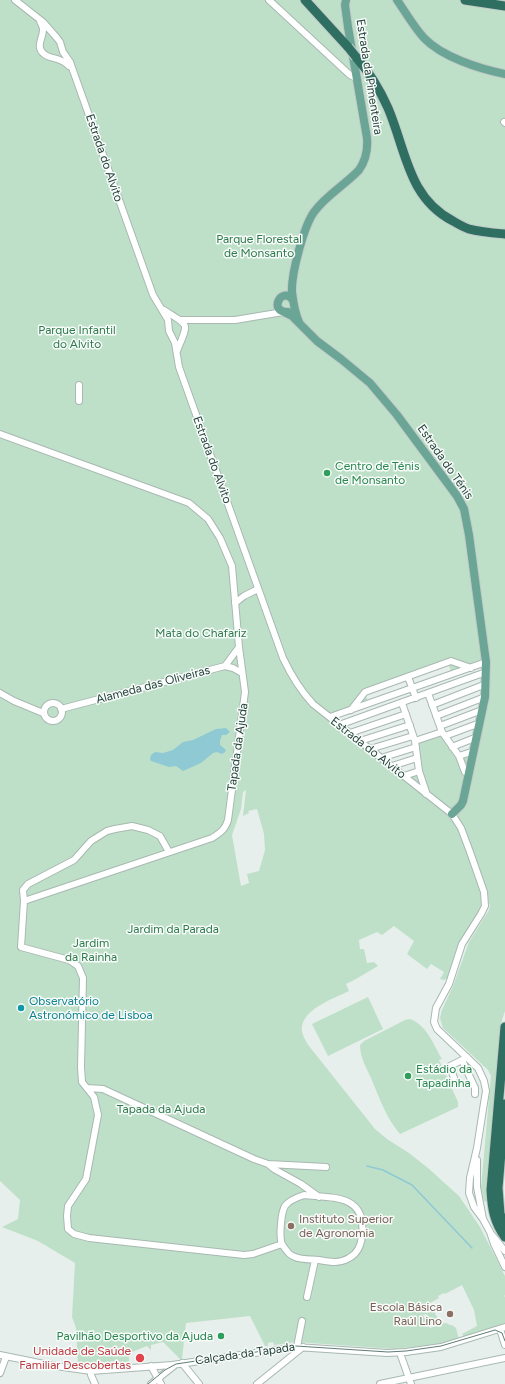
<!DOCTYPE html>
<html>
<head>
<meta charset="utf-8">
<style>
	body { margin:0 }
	canvas { display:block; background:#e6efeb }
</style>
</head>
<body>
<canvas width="505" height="1384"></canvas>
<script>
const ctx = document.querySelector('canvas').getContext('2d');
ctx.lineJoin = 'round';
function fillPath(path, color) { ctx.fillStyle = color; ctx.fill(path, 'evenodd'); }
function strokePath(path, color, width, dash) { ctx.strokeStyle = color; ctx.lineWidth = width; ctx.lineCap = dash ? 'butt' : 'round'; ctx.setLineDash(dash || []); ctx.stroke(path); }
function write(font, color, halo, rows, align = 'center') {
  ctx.font = font + ' Figtree,sans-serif'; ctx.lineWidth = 3; ctx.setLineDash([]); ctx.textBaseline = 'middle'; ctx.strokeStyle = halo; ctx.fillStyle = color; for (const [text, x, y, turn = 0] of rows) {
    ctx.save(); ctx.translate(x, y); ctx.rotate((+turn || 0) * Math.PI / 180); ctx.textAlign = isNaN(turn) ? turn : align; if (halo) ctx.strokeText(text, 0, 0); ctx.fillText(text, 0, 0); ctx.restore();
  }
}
const green = new Path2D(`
	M 0,0 L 505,0 L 505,1011 L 502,1020 L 498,1050 L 487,1185 L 487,1202 L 484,1201 L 481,1188 L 491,1076 L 488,1070 L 443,1028 L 440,1018 L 442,1010 L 453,986 L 469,942 L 489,910 L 490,906 L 481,878 L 480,888 L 483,901 L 480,912 L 448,978 L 444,980 L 440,979 L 444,972 L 431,964 L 427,969 L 407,954 L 414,941 L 394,926 L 382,935 L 377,932 L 359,940 L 360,949 L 364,949 L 367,963 L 374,962 L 378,966 C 367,972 357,979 346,984 L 349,991 C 333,999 299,1010 302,1032 C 303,1036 306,1042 309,1046 L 375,1129 L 387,1139 L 409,1153 L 428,1168 L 459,1196 L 480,1227 L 505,1276 L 505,1295 L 504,1296 L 505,1297 L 505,1323 L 464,1337 L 462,1334 L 477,1326 L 474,1310 L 462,1285 L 445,1294 L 444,1293 L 438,1296 L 439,1298 L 423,1307 L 426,1313 L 433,1310 L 440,1322 L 433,1326 L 426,1314 L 423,1315 L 430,1328 L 439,1325 L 440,1327 L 442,1326 L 441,1324 L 446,1323 L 450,1325 L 452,1325 L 456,1328 L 459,1339 L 440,1344 L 394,1349 L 296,1342 L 274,1345 L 273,1342 L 268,1343 L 268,1346 L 265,1346 L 250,1316 L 186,1323 L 182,1359 L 180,1359 L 163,1342 L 151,1345 L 151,1350 L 147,1346 L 129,1353 L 129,1362 L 78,1365 L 76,1328 L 72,1317 L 75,1263 L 38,1241 L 2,1227 L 18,1219 L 20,1200 L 0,1181 ZM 485,658 L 486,686 L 471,753 L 458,758 L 442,731 L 414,742 L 417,772 L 403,777 L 327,716 L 368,701 L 364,692 L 368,687 L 447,661 L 451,671 ZM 246,790 L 243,816 L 249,813 L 248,811 L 257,809 L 264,834 L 265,850 L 259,871 L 247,874 L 249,883 L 241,886 L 232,835 L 241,809 L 243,792 Z
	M 368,997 L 383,1029 L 328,1056 L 312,1024 Z
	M 410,1019 C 427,1025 433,1044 442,1059 L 439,1060 L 458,1102 L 458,1107 L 400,1134 C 386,1118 379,1097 371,1078 C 366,1067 360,1057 360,1045 L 364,1041 L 405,1020 Z`);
const water = new Path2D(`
	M 226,728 L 230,732 L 226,735 L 222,735 L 220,741 L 220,745 L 226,750 L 225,752 L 222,754 L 217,752 L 213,753 L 201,763 L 183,771 L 176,766 L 169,767 L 151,761 L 150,759 L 151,755 L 155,752 L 163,753 L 173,750 L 183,742 L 193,740 L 216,729 Z`);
const stream = new Path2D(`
	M 367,1166 L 383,1170 L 412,1185 L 472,1248`);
const minor = new Path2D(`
	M 15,0 L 43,22 L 57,38 L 60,42 L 63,52 L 70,62 L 153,295 L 168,320 L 169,331 L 175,343 L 179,367 L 283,658 C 291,675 300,690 313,704 L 452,814 L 461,828 L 470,852 L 484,892 L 485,906 L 481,914 L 462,944 L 449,984 L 436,1008 L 434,1022 L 437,1029 L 478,1068 L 484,1081 L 486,1091 L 484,1103 L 477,1148 L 470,1178 L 469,1193 L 474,1207 L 483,1219 L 490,1232 L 494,1244 L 505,1267
	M 269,0 L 350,75 L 356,78
	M 40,21 C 41,24 43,26 43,30 C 43,38 35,47 44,54 C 51,60 60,56 69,66
	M 504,122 L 505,123
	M 164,310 C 190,327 189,321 177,351
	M 181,320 L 235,320 L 283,312
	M 79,401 L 79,385
	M 0,434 L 189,503 L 208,519 L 220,538 L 232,566 L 239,647 L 245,692 L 228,820 C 225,830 220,833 212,838 L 24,901
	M 235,603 L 244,596 L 258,589
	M 225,666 L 239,647
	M 408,677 L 416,698
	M 0,693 L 14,701 L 43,713
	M 428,693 L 442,732 L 459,756 L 465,772 L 469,774
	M44 712a9 9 0 1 1 18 0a9 9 0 1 1-18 0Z
	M 402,703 L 415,741 L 419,771 L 426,792 L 426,794
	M 432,705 L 486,684
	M 61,709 L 225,666 L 233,668 L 242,673
	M 351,710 L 365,692 L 451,661 L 471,668
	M 436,716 L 485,697
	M 330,717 L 486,662
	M 339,725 L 486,672
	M 440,726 L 482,710
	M 350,733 L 406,714
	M 445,736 L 480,723
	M 360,741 L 410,725
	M 415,741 L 442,732
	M 452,747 L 477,737
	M 370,749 L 413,736
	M 459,756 L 474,751
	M 381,758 L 416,747
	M 392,766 L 417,758
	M 404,776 L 419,771
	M 169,852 L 160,836 L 148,830 L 132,826 L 115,829 L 107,831 L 91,841 L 74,860 L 28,884 L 23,890 L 24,901 L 21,947 L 69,960 L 78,966 L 83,978 L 81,1067 L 82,1082 L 94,1097 L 98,1115 L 86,1179 L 68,1206 L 67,1216 L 68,1229 L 74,1234 L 89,1238 L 244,1255 L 253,1254 L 282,1244
	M 467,1057 L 462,1060 L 475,1088 L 475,1094
	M 454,1078 L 450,1066 L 462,1060
	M 87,1088 L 103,1089 L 254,1159 L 268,1164 L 274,1169 L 301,1184 L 319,1197
	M 477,1160 L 477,1187 L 483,1219
	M 268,1164 L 326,1167
	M 304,1195 C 333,1198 367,1194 362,1236 C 361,1245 357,1254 349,1258 C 339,1264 330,1262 319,1260 C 312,1259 302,1260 295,1257 C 290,1256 285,1249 282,1244 C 279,1238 281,1212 285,1206 C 289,1200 298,1197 304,1195 Z
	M 492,1235 L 505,1251
	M 307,1297 L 315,1260
	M 500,1329 L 505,1345
	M 297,1347 L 302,1321
	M 400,1353 L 411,1384
	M 0,1355 L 49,1365 L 91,1371 L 172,1365 L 296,1347 L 387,1353 L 406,1352 L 441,1347 L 505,1327
	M 182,1363 L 199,1384
	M 151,1366 L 161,1384
	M 91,1371 L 91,1375 L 95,1384
	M 0,1373 L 6,1357
	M 151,1384 L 175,1365
	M 257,1384 L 303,1347
	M 380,1384 L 505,1358`);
const major = new Path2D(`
	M 397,0 C 406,13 414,27 424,38 C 442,57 480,69 505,74
	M 284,312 L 292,316 L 317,341 L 341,359 L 370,383 L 397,415 L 457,496 L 464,509 L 469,535 L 486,662 L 485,697 L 463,801 L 461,805 L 452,814
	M 288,312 C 268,313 281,285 293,300
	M 299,322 C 295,313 293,301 292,292 C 291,274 304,226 314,212 C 326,195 345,185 359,170 C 366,160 368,150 367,138 L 348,27 L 345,5 L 346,0`);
const highway = new Path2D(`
	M 305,0 L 348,47
	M 465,0 L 505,6
	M 356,57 C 369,72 380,90 388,108 C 406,150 408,198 453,221 C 458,224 463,227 469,229 C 480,232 493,233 505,234
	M 505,1027 L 491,1190 C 492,1208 494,1222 505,1237
	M 505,1104 L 498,1188 L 500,1214 L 505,1224`);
const tram = new Path2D(`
	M 148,1384 L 165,1370 L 176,1364 L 296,1346 L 388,1352 L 406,1351 L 441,1346 L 495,1330 L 502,1333 L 505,1341`);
const highwayBridge = new Path2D(`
	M 348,47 L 356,57`);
const markers = [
	[327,473,4,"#2e9e5b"],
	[21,1008,4,"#0f9aa8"],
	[408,1076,4,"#2e9e5b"],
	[291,1226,4,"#8d6e63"],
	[450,1314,4,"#8d6e63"],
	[221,1336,4,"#2e9e5b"],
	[140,1358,5,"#e0444e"]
];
const streetNames = [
	["Estrada da Pimenteira",369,77,81],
	["Estrada do Alvito",104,158,71],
	["Estrada do Alvito",212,460,70],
	["Estrada do Ténis",445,462,55],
	["Alameda das Oliveiras",153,685,-15],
	["Tapada da Ajuda",238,747,-82],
	["Estrada do Alvito",368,748,38],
	["Calçada da Tapada",245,1354,-8]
];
const parkNames = [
	["Parque Florestal",259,239],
	["de Monsanto",259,253],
	["Parque Infantil",77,330],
	["do Alvito",77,344],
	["Mata do Chafariz",201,633],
	["Jardim da Parada",173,929],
	["Jardim",91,943],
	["da Rainha",91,957],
	["Tapada da Ajuda",161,1109]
];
const leisureNames = [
	["Centro de Ténis",335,466],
	["de Monsanto",335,480],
	["Estádio da",416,1069],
	["Tapadinha",416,1083],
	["Pavilhão Desportivo da Ajuda",213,1336,"right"]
];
const cultureNames = [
	["Observatório",29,1001],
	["Astronómico de Lisboa",29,1015]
];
const educationNames = [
	["Instituto Superior",299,1219],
	["de Agronomia",299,1233],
	["Escola Básica",442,1307,"right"],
	["Raúl Lino",442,1321,"right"]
];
const healthNames = [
	["Unidade de Saúde",131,1351],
	["Familiar Descobertas",131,1365]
];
fillPath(green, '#bfe0c8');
fillPath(water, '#8ec9d4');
strokePath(stream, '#8ec9d4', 1.5);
strokePath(minor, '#a8b8b2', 8);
strokePath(major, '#c2cac8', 10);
strokePath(highway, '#c2cac8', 11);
strokePath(minor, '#fff', 6);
strokePath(major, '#6aa596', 8);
strokePath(highway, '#2f6f62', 9);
strokePath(tram, '#5f7d75', 1);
strokePath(highwayBridge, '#c2cac8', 11, []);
strokePath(highwayBridge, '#2f6f62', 9);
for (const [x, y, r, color] of markers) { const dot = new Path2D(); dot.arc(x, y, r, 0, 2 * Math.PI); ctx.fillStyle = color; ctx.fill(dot); strokePath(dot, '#f7fbf9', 1.5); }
write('12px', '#24423a', '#f7fbf9', streetNames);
write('12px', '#2d7a4b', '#f7fbf9', parkNames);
write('12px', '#27864d', '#f7fbf9', leisureNames, 'left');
write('12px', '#0d838f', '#f7fbf9', cultureNames, 'left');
write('12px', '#785e54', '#f7fbf9', educationNames, 'left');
write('12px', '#be3a42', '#f7fbf9', healthNames, 'right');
</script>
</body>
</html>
